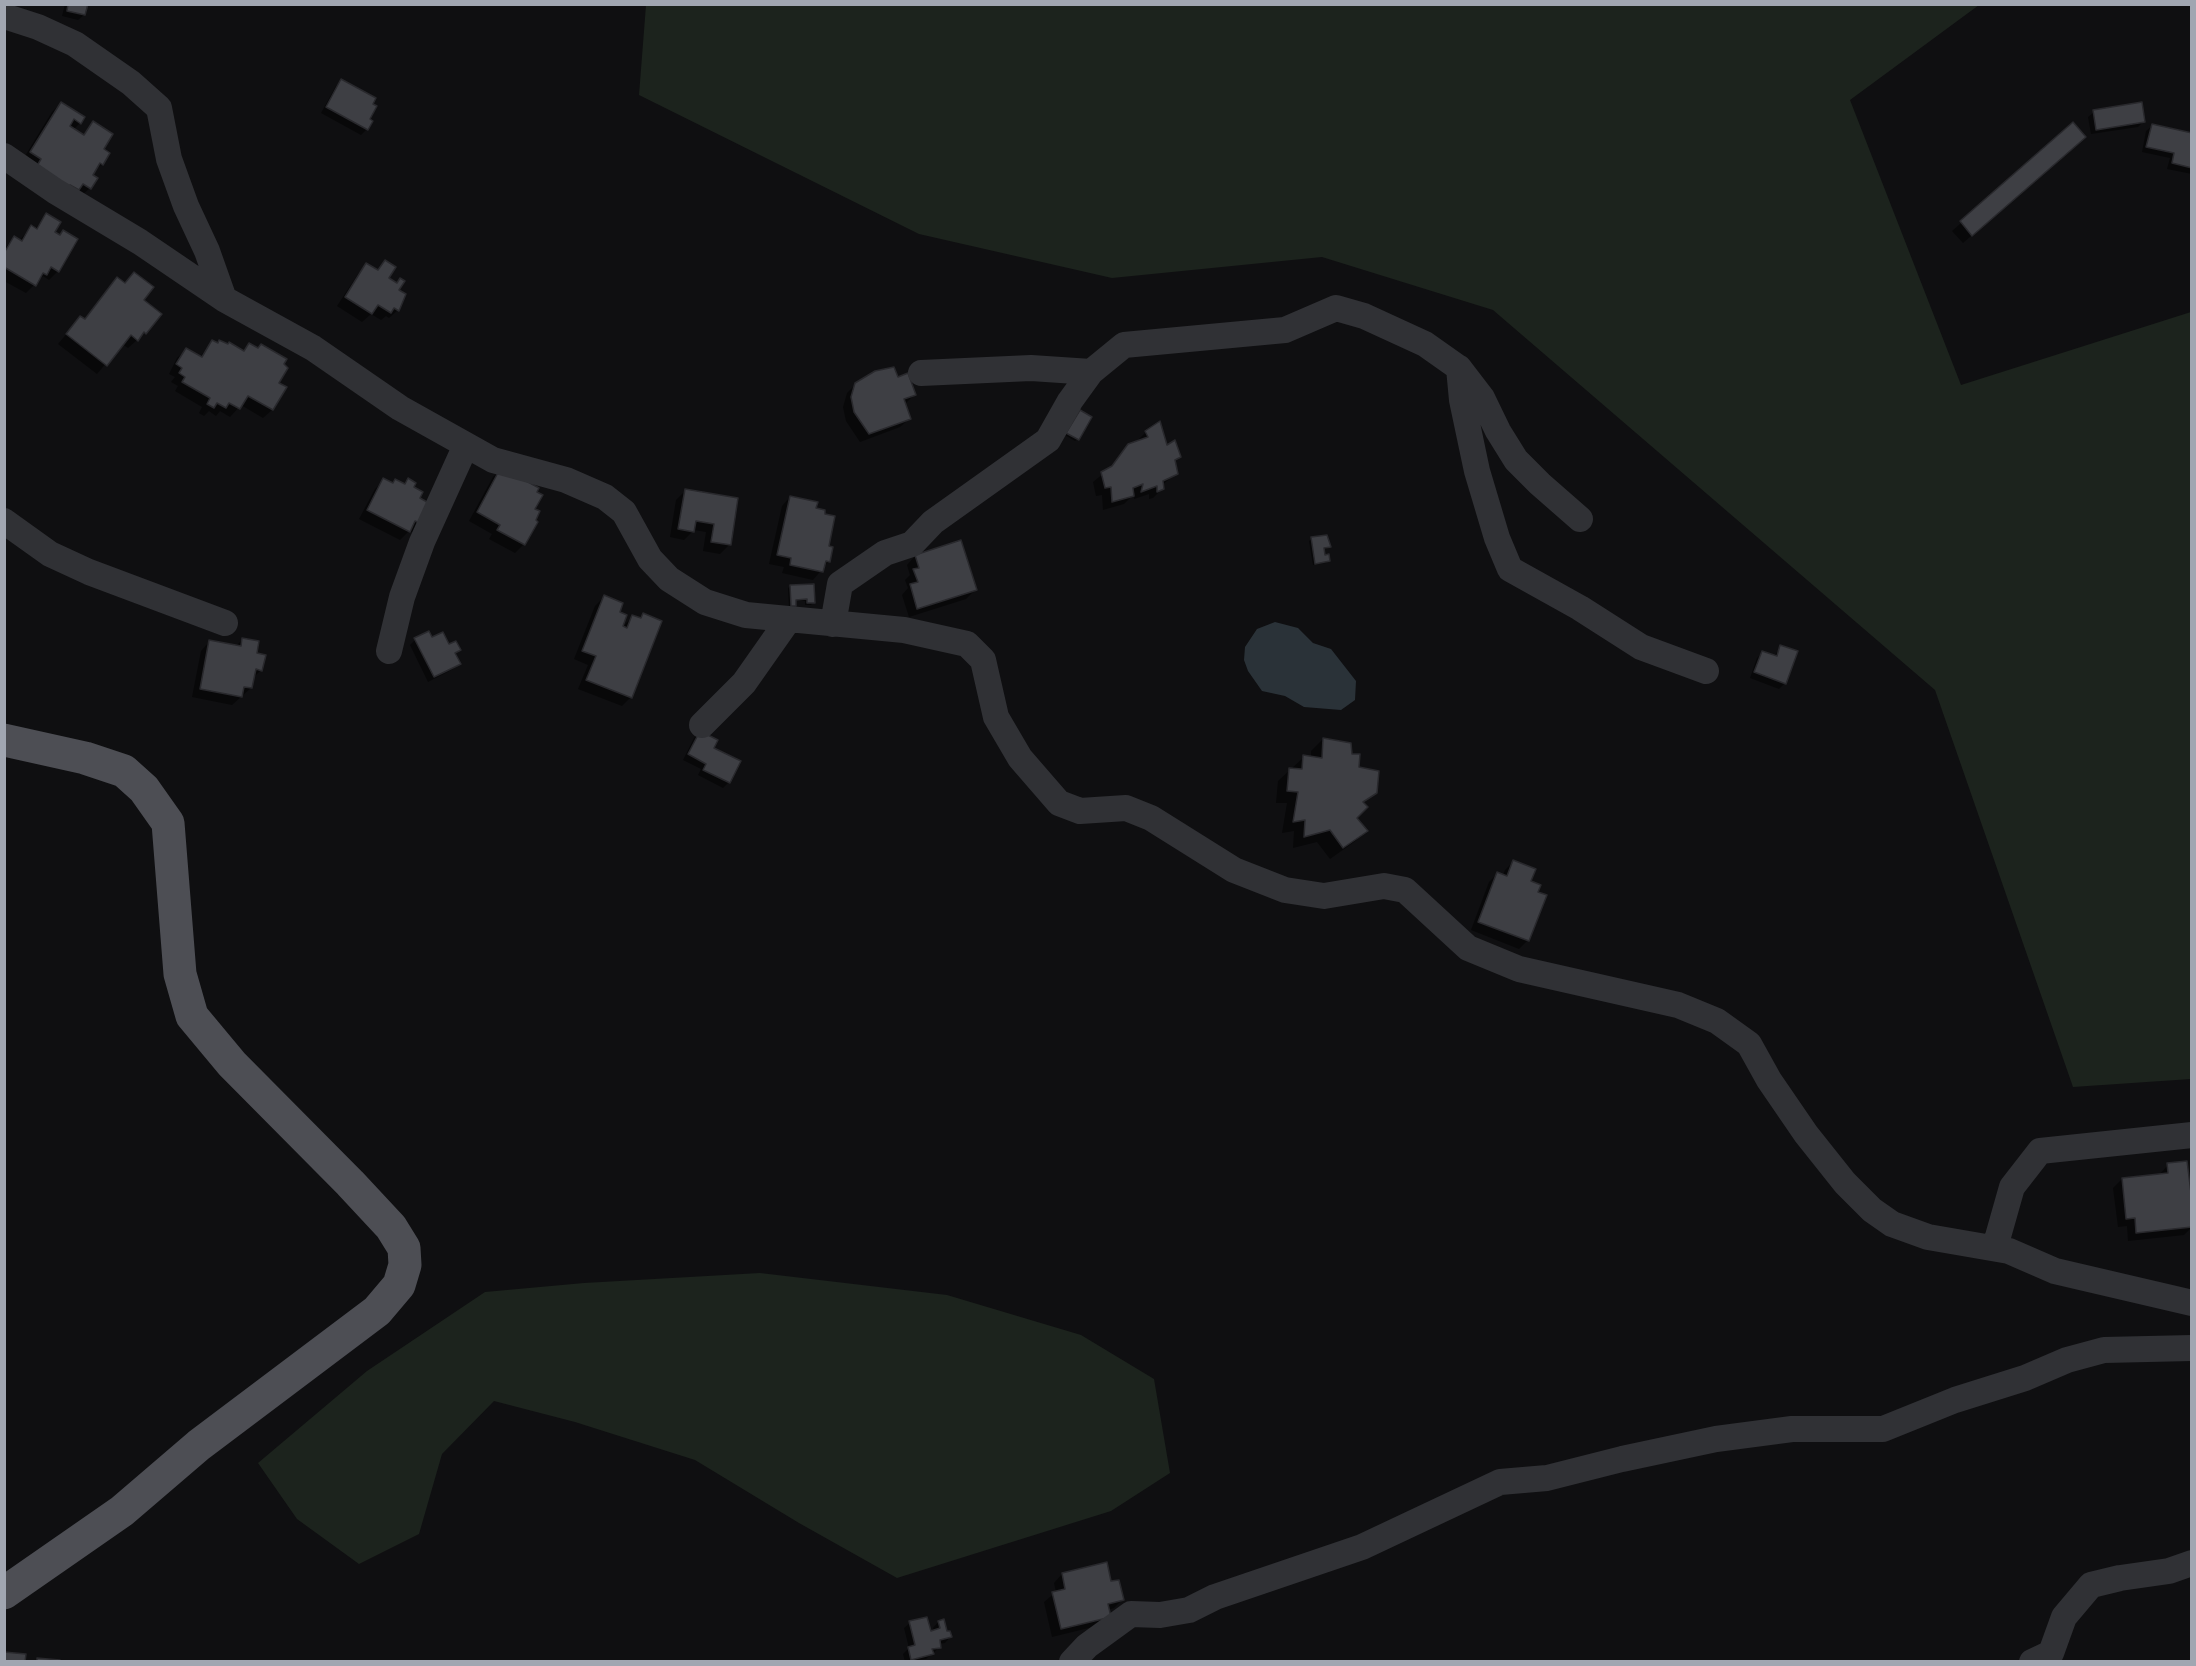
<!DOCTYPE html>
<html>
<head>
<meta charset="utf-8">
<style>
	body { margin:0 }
	#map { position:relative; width:2196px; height:1666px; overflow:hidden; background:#0f0f11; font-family:Barlow,sans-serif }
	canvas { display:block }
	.frame { position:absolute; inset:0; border:6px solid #a1a6b1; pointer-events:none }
</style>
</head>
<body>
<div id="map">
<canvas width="2196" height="1666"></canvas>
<div class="frame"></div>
</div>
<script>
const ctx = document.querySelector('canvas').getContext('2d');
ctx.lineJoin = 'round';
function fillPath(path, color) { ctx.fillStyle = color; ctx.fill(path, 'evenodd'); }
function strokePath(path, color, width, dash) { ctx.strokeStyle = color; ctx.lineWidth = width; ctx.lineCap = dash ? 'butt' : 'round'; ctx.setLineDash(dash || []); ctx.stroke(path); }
const green = new Path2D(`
	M 646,5 L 1979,5 L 1850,100 L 1961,385 L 2191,312 L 2191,1079 L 2073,1087 L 1935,690 L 1493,310 L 1322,257 L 1112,278 L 919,234 L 639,95 Z
	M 760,1273 L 947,1295 L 1081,1335 L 1154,1379 L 1170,1473 L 1111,1511 L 897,1578 L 799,1523 L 695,1460 L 575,1422 L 494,1401 L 442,1454 L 419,1534 L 359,1564 L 297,1519 L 258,1463 L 367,1371 L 485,1292 L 584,1283 Z`);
const water = new Path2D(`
	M 1275,622 L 1298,628 L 1313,643 L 1331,649 L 1356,681 L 1355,700 L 1341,710 L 1304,707 L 1285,696 L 1262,691 L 1248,671 L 1244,660 L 1245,647 L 1257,629 Z`);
const shadow = new Path2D(`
	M 65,4 L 86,4 L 84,15 L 78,20 L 62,16 Z
	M 341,81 L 368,120 L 367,129 L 361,135 L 321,113 L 336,86 Z
	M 61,103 L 80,123 L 73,130 L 82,136 L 93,123 L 101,149 L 102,164 L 92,173 L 90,188 L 81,196 L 22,161 L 52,112 Z
	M 2094,112 L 2144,121 L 2138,127 L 2091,134 L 2088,117 Z
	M 2073,125 L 2075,146 L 1963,243 L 1952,231 Z
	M 2152,126 L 2192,135 L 2192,174 L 2167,169 L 2170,158 L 2142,152 L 2146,131 Z
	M 47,215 L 53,232 L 58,271 L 49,280 L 43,276 L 26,293 L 4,281 L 4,249 L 14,238 L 19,241 L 31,227 L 35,229 Z
	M 385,262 L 387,278 L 396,284 L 397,290 L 398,310 L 389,318 L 386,316 L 381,320 L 371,314 L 362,322 L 337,306 L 358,274 L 367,265 L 376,271 Z
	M 117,279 L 145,333 L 128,348 L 122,344 L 97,374 L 58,344 L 80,318 L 84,320 Z
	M 212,342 L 242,351 L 249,345 L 277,384 L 272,410 L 263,418 L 241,405 L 230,417 L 220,411 L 216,416 L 209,411 L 204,416 L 199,413 L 202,407 L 175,391 L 178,386 L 171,382 L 175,377 L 169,374 L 177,358 L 186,350 L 199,358 Z
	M 897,380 L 914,395 L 905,404 L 909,419 L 900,427 L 860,442 L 846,421 L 843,407 L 847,393 L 856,384 Z
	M 1078,414 L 1078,439 L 1075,441 L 1065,435 Z
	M 1146,432 L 1179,457 L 1174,462 L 1177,473 L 1162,485 L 1162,489 L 1153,498 L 1149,499 L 1149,494 L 1134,499 L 1135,493 L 1124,504 L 1103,510 L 1102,495 L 1096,496 L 1093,482 L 1109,469 L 1129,445 L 1138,442 L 1137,441 Z
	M 501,469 L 533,510 L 524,544 L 515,553 L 489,539 L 492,534 L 469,521 L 493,477 Z
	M 384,480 L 392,484 L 404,485 L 408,480 L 418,499 L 425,502 L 414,533 L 409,531 L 400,540 L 359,519 L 375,489 Z
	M 685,491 L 737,499 L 729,545 L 720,554 L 703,551 L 706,532 L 694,530 L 684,540 L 670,537 L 676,500 Z
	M 790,497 L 814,509 L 827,547 L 829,561 L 813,580 L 782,573 L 784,567 L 769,564 L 782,506 Z
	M 1312,539 L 1329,547 L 1323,550 L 1324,557 L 1328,561 L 1326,563 L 1313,565 L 1309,541 Z
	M 915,556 L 975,590 L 966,599 L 909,617 L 902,595 L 908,588 L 905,580 L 910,575 L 907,565 Z
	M 791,586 L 813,602 L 811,605 L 805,605 L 805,601 L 795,601 L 795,605 L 789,608 L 788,588 Z
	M 604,597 L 618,613 L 620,630 L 632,617 L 639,619 L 643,615 L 660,621 L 630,698 L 622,706 L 578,689 L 588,665 L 574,659 L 595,606 Z
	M 243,639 L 255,654 L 261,670 L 252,679 L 251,688 L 232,705 L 192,697 L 201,651 L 209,642 L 235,647 Z
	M 431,639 L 459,649 L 454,654 L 459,664 L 453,669 L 428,682 L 410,645 L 415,640 Z
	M 1781,647 L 1785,683 L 1779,689 L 1750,678 L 1757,658 L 1763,652 L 1774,656 Z
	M 700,732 L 712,749 L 729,782 L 723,788 L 698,775 L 701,769 L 683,760 L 694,738 Z
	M 1323,739 L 1350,756 L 1375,792 L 1363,804 L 1355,818 L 1366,831 L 1354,842 L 1330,859 L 1317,842 L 1293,848 L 1294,831 L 1282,833 L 1287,803 L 1276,803 L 1278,781 L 1304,757 L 1311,758 L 1311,751 Z
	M 1513,862 L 1529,882 L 1528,940 L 1519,949 L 1471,930 L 1489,882 L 1498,873 L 1503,875 L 1505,870 Z
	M 2168,1165 L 2192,1215 L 2192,1227 L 2184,1235 L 2128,1241 L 2127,1226 L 2118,1227 L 2113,1188 L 2122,1179 L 2159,1175 Z
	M 1062,1574 L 1122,1600 L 1114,1608 L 1108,1610 L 1101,1625 L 1052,1637 L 1044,1602 L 1056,1592 L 1054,1583 Z
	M 938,1622 L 950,1637 L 945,1643 L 939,1644 L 940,1647 L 926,1659 L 905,1662 L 903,1654 L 909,1648 L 904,1628 L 910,1623 L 930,1632 L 934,1631 L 933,1628 Z`);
const building = new Path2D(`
	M 68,4 L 88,4 L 85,15 L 67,11 Z
	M 341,79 L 376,98 L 373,104 L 377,106 L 370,119 L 373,121 L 368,130 L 326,107 Z
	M 61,102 L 85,117 L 81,124 L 74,119 L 70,126 L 84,135 L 93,121 L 113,134 L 104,149 L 110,153 L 103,165 L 100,163 L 93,175 L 98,178 L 91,189 L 83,184 L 79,190 L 70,185 L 66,191 L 34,171 L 41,159 L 30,152 Z
	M 2142,102 L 2145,122 L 2096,130 L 2093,110 Z
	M 2073,122 L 2086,137 L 1972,236 L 1960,221 Z
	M 2152,124 L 2192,133 L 2192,168 L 2172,163 L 2174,153 L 2146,147 Z
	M 46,213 L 61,222 L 55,232 L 60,235 L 63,230 L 78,239 L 59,272 L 51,267 L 47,275 L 43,273 L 36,286 L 4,267 L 4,249 L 6,250 L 14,236 L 22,241 L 31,225 L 37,229 Z
	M 385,260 L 396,267 L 389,278 L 397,283 L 400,278 L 405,281 L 399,290 L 406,294 L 399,311 L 394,308 L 391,313 L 378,305 L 372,314 L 345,297 L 366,263 L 378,270 Z
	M 134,272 L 154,287 L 144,300 L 162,314 L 146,334 L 144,332 L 138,341 L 131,335 L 107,366 L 66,334 L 80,316 L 85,319 L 117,277 L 125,283 Z
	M 212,340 L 218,343 L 219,340 L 228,344 L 229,342 L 244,351 L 249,343 L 258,348 L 261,344 L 287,359 L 284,364 L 288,368 L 279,383 L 287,387 L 273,410 L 248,396 L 240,409 L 229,403 L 226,408 L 217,403 L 214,408 L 207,404 L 210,398 L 182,382 L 185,377 L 179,373 L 182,368 L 176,364 L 186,348 L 202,357 Z
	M 894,367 L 898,377 L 908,373 L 916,395 L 904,399 L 911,419 L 869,434 L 854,412 L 851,397 L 855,383 L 875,371 Z
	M 1080,410 L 1092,417 L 1079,440 L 1066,433 Z
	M 1160,421 L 1167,445 L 1175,440 L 1181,457 L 1175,460 L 1178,474 L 1163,481 L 1164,489 L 1157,492 L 1157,486 L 1141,492 L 1143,484 L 1133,488 L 1134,496 L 1112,502 L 1111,487 L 1105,488 L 1101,472 L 1112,466 L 1128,444 L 1148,437 L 1145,431 Z
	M 501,467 L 539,488 L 537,492 L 543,495 L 535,509 L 540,511 L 536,520 L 538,522 L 525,545 L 497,530 L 500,525 L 477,512 Z
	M 383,478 L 393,483 L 395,479 L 405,484 L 408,478 L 416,483 L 414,487 L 423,492 L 420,498 L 427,502 L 424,525 L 415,521 L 410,532 L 367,510 Z
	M 685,489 L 738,498 L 731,545 L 711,542 L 714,524 L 696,521 L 694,532 L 678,529 Z
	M 790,496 L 818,502 L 816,508 L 825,510 L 825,514 L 835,516 L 829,546 L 833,547 L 830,562 L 826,561 L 823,572 L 790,565 L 791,558 L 777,555 Z
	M 1327,535 L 1331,547 L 1324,548 L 1325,555 L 1329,554 L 1330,561 L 1315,564 L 1311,537 Z
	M 961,540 L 977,590 L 917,609 L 910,584 L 918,582 L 913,569 L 919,568 L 915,555 Z
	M 814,584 L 815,603 L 807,603 L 807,599 L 796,600 L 796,606 L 791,606 L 790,585 Z
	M 604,595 L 623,603 L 620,612 L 627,615 L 623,626 L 627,628 L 632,615 L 641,618 L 643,613 L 662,621 L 632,698 L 586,680 L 596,656 L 582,651 Z
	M 429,631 L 432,637 L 443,632 L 449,644 L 456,641 L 461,650 L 455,653 L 461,664 L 434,677 L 414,638 Z
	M 242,638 L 259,641 L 257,653 L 266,655 L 262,671 L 256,669 L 252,688 L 244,687 L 242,697 L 200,689 L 209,640 L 241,646 Z
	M 1780,645 L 1798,651 L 1786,684 L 1754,672 L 1762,651 L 1777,656 Z
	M 700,731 L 718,740 L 714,748 L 741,761 L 730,783 L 703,770 L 706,764 L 688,754 Z
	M 1323,738 L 1351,743 L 1352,754 L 1360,754 L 1359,767 L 1379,771 L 1377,793 L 1363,802 L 1368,807 L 1357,818 L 1368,831 L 1343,848 L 1330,830 L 1304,837 L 1305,820 L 1293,822 L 1298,792 L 1287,791 L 1289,768 L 1302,769 L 1303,755 L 1322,758 Z
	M 1513,860 L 1536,869 L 1531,881 L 1541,885 L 1538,892 L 1547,895 L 1529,941 L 1478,922 L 1497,872 L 1507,876 Z
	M 2187,1161 L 2192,1201 L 2192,1227 L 2136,1233 L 2135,1218 L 2126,1219 L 2122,1178 L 2168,1173 L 2167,1163 Z
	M 1107,1562 L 1111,1581 L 1119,1580 L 1124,1600 L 1108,1604 L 1111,1617 L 1061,1629 L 1052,1592 L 1065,1589 L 1062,1573 Z
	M 927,1617 L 931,1631 L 940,1628 L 938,1621 L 944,1619 L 947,1631 L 950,1631 L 952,1637 L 940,1640 L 941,1648 L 932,1649 L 934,1654 L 911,1660 L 908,1647 L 915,1645 L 909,1621 Z
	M 4,1652 L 26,1654 L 25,1662 L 4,1662 Z
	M 37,1658 L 60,1660 L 60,1662 L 37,1662 Z`);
const minor = new Path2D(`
	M 4,16 L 38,27 L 75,44 L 131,83 L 159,108 L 169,159 L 186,206 L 207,251 L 224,299 L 313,348 L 400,408 L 493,460 L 566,480 L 605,497 L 624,512 L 650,559 L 669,579 L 705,602 L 746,615 L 904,630 L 967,644 L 983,660 L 996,717 L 1020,758 L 1059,803 L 1080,811 L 1126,808 L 1151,818 L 1234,870 L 1285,890 L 1324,896 L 1384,886 L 1405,890 L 1468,948 L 1519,969 L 1678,1005 L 1717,1021 L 1749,1044 L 1769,1080 L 1806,1134 L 1845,1183 L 1872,1210 L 1892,1224 L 1928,1237 L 2009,1251 L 2055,1271 L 2192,1303
	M 4,156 L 55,191 L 140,242 L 224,299
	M 1459,368 L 1482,398 L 1498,431 L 1516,460 L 1540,484 L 1580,519
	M 1091,372 L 1124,345 L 1285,330 L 1336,308 L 1364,316 L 1425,344 L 1459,368 L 1462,400 L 1477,471 L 1497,538 L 1510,569 L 1580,608 L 1641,647 L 1706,671
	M 4,521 L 50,554 L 89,572 L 225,623
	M 833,624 L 840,584 L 885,553 L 912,544 L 933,522 L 1048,440 L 1070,401 L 1091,372 L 1031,368 L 921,373
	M 389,651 L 402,597 L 422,542 L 466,445
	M 702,725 L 744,683 L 789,619
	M 1995,1247 L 2012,1187 L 2040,1151 L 2192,1135
	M 1072,1662 L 1087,1646 L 1131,1614 L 1160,1615 L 1189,1610 L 1215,1597 L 1362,1547 L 1500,1482 L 1547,1478 L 1622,1459 L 1716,1439 L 1792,1429 L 1883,1429 L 1955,1400 L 2025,1378 L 2067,1360 L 2104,1350 L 2192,1348
	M 2032,1662 L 2051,1653 L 2064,1617 L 2091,1585 L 2120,1578 L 2169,1571 L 2192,1563`);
const major = new Path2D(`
	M 4,740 L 85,758 L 124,771 L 144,789 L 168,823 L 180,974 L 192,1016 L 232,1064 L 350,1183 L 391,1227 L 404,1248 L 405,1265 L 399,1285 L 377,1311 L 199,1445 L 122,1511 L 4,1593`);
fillPath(green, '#1c231d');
fillPath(water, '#2a3238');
fillPath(shadow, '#0007');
fillPath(building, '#3e3f44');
strokePath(building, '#29292d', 1.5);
strokePath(minor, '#303135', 26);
strokePath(major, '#4d4e54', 33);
</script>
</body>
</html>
